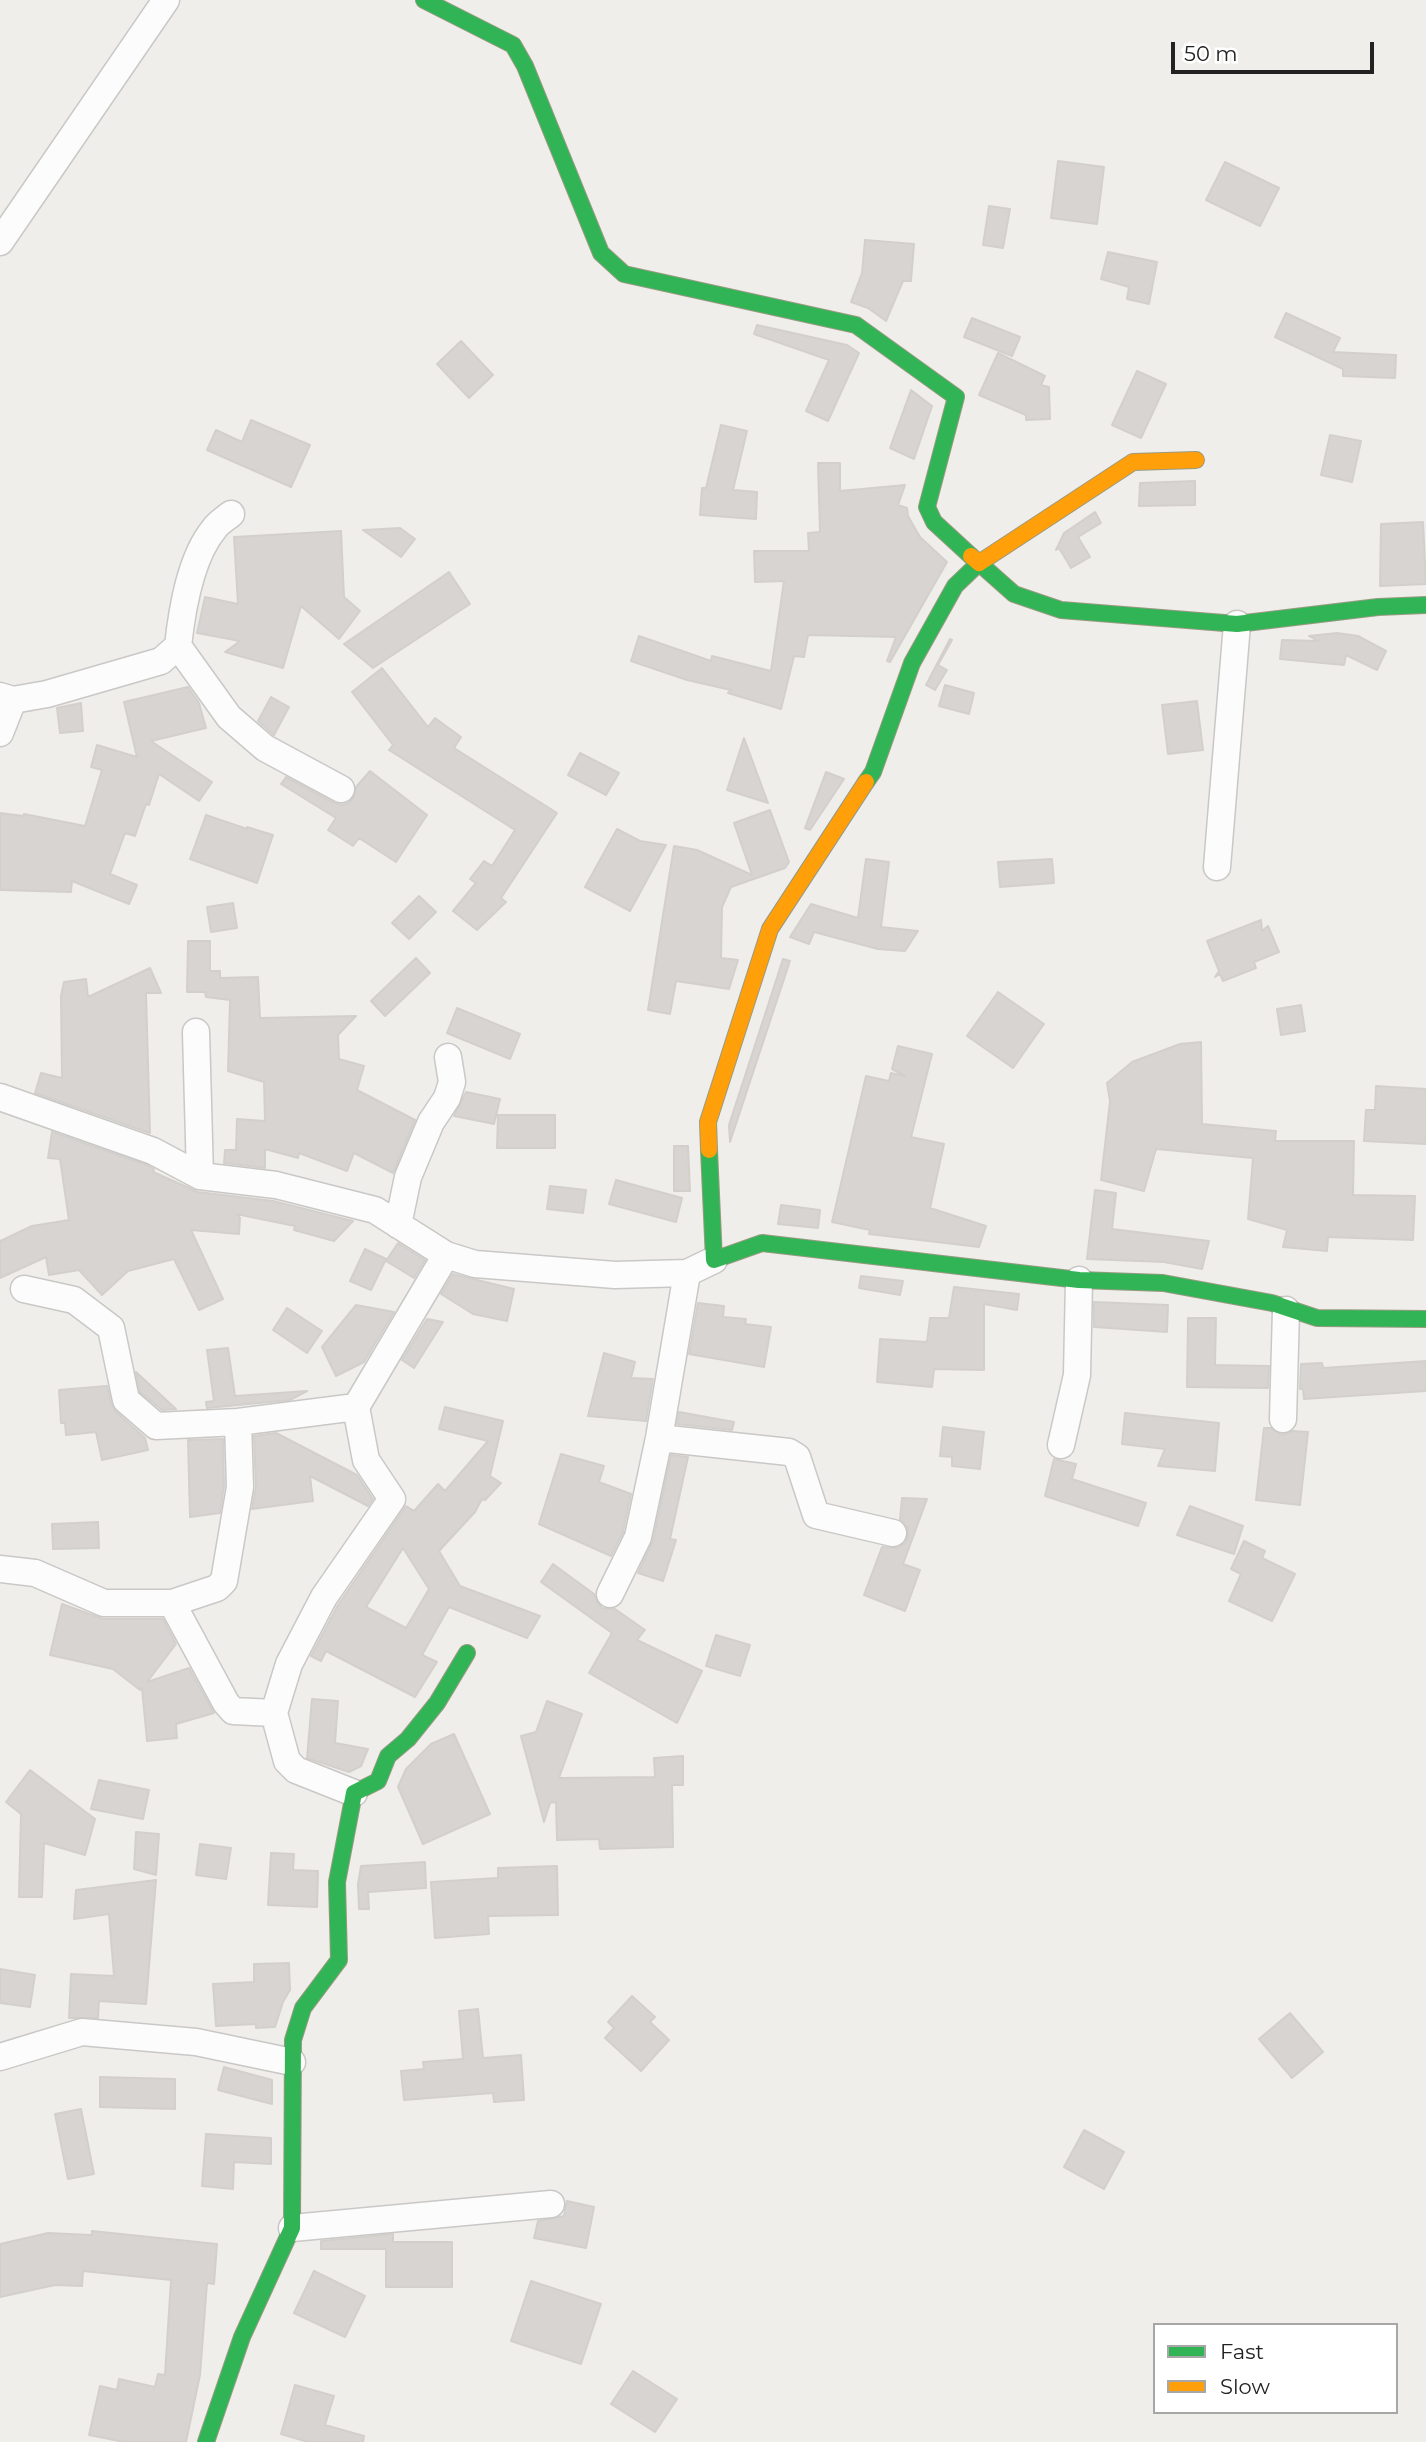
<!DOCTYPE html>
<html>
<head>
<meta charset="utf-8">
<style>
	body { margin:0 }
	#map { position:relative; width:1426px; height:2442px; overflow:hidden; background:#f0eeeb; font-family:Montserrat,sans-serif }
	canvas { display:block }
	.legend { position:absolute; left:1153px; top:2323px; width:245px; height:91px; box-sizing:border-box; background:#fff; border:2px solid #a7a7a7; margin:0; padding:9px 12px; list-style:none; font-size:21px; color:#222 }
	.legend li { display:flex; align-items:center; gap:14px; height:35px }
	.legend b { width:35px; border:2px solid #a7a7a7 }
	.scale { position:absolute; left:1171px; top:42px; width:203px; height:32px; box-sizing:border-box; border:4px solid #222; border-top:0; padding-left:9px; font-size:21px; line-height:24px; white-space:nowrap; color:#222; -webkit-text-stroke:5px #fff; paint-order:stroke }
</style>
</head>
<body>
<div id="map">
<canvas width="1426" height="2442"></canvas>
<ul class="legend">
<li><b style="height:9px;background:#30b455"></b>Fast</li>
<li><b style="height:9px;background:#ff9f0a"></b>Slow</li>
</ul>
<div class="scale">50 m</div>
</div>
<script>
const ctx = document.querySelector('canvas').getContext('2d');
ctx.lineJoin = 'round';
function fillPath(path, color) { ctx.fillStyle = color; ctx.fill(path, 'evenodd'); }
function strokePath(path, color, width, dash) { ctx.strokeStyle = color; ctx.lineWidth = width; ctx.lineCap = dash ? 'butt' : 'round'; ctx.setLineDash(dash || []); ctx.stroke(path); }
const building = new Path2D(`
	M 1058,161 L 1104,167 L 1097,224 L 1051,218 Z
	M 1225,162 L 1279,188 L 1260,226 L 1206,200 Z
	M 989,206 L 1010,209 L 1003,248 L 983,245 Z
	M 865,240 L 914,244 L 911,281 L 903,281 L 886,321 L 868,308 L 851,302 L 862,273 Z
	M 1108,252 L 1157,262 L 1149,304 L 1127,299 L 1129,287 L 1101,279 Z
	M 1286,313 L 1340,338 L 1333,352 L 1396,355 L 1395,378 L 1343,376 L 1343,369 L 1275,337 Z
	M 972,318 L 1020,337 L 1012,356 L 964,337 Z
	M 757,325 L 847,345 L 859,353 L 828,421 L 806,411 L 829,360 L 754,334 Z
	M 461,341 L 493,375 L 469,398 L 437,364 Z
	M 998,353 L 1045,376 L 1041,385 L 1049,387 L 1050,419 L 1026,420 L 1026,415 L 979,395 Z
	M 1137,371 L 1166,384 L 1141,438 L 1112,425 Z
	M 911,390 L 932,406 L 914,459 L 890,448 Z
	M 251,420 L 310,445 L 291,487 L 207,450 L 216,430 L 242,442 Z
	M 721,425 L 747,431 L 733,490 L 757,492 L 756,519 L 700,515 L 702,488 L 706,488 Z
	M 1330,435 L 1361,441 L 1352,482 L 1321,475 Z
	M 818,463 L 840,463 L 840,491 L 905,485 L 898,505 L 907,508 L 908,516 L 920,537 L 947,562 L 890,662 L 887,661 L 896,637 L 808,635 L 804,657 L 794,656 L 781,709 L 728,693 L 731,690 L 687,680 L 631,661 L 639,636 L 711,661 L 712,656 L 771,671 L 784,581 L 755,582 L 754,551 L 809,551 L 808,533 L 820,532 Z
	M 1195,481 L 1195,505 L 1139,506 L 1140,483 Z
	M 1095,512 L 1101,523 L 1078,537 L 1090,557 L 1071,568 L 1059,548 L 1056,550 L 1064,533 Z
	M 1423,522 L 1426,584 L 1380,586 L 1381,524 Z
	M 400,528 L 415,539 L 401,557 L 363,530 Z
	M 341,531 L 344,597 L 360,611 L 339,639 L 301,606 L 283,668 L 225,652 L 240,641 L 197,633 L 205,597 L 238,604 L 234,537 Z
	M 449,572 L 470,604 L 373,668 L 344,644 Z
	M 1337,633 L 1358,636 L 1386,651 L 1377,670 L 1346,655 L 1344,665 L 1280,659 L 1282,640 L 1318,641 L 1309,636 Z
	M 950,639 L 952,640 L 938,665 L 947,670 L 935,690 L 926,685 Z
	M 382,668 L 428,727 L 435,718 L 461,737 L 454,748 L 557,813 L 501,898 L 506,902 L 477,930 L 453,911 L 476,883 L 470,879 L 484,861 L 492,866 L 515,830 L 389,750 L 393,745 L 352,692 Z
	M 945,685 L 974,693 L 969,714 L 939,706 Z
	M 188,687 L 199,703 L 206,728 L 151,741 L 212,782 L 199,801 L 159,774 L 149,805 L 146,804 L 135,836 L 125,833 L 110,874 L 137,885 L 129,904 L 72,881 L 71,892 L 0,890 L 0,813 L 24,816 L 24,814 L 85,826 L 102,770 L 91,767 L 97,745 L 137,757 L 124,702 Z
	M 271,697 L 289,707 L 274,735 L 258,721 Z
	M 1197,701 L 1203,750 L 1168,754 L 1162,705 Z
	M 81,703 L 83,731 L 60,733 L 57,708 Z
	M 744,738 L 768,803 L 727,790 Z
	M 580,753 L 619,773 L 606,795 L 568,775 Z
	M 370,771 L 427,815 L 396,862 L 359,838 L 353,846 L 328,830 L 336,818 L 281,784 L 286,777 L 334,803 L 342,805 L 349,803 L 354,797 L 356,787 Z
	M 826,772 L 844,779 L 810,830 L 805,828 Z
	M 770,810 L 789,862 L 785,868 L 731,887 L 722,907 L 721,958 L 738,960 L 729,989 L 676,981 L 670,1014 L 648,1010 L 674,846 L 697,850 L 752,875 L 734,823 Z
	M 206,815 L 247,829 L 247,827 L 273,835 L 257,883 L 190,859 Z
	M 617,829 L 640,841 L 666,845 L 630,911 L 585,887 Z
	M 866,859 L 889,862 L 881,927 L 918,931 L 905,951 L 878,949 L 814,932 L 809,944 L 790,937 L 811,904 L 858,918 Z
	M 1052,859 L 1054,883 L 1000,887 L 998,862 Z
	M 419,896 L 436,912 L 409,939 L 392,923 Z
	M 233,903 L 237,928 L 211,932 L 207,907 Z
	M 1261,920 L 1262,931 L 1268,926 L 1279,952 L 1254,962 L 1256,968 L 1223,981 L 1220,974 L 1215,977 L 1219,971 L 1207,941 Z
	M 188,941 L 210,941 L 210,971 L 220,971 L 220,978 L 258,977 L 260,1018 L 356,1016 L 338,1035 L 339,1059 L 364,1066 L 357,1090 L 415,1120 L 393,1173 L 354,1153 L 347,1171 L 299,1153 L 298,1158 L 265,1149 L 265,1168 L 224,1163 L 225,1150 L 236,1150 L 237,1119 L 265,1121 L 264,1082 L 228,1071 L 230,1000 L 206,997 L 205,992 L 187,992 Z
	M 416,958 L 430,973 L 385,1016 L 371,1001 Z
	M 783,959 L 790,961 L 730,1142 L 729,1125 Z
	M 150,968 L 161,993 L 146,993 L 150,1133 L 35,1093 L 41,1073 L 62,1078 L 61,996 L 64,982 L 86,979 L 88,997 Z
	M 998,992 L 1044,1024 L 1013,1068 L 967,1036 Z
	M 1301,1005 L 1305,1031 L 1281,1035 L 1277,1009 Z
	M 457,1008 L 520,1034 L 510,1059 L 447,1033 Z
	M 1201,1042 L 1202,1124 L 1276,1131 L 1275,1141 L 1354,1141 L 1353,1195 L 1415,1196 L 1413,1240 L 1328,1237 L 1327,1251 L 1283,1247 L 1287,1230 L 1248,1219 L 1253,1158 L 1156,1149 L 1144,1191 L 1101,1180 L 1110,1101 L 1107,1083 L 1132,1062 L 1180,1044 Z
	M 898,1046 L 932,1054 L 911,1137 L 944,1144 L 930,1208 L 986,1226 L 979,1247 L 869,1234 L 870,1230 L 832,1222 L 866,1076 L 889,1081 L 891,1073 L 905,1076 L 892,1069 Z
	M 1376,1086 L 1426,1089 L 1426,1144 L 1364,1141 L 1366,1110 L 1375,1110 Z
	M 466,1092 L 500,1099 L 494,1124 L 454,1116 Z
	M 498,1115 L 555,1115 L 555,1148 L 497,1148 Z
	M 52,1132 L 147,1165 L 154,1169 L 153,1172 L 198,1192 L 273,1201 L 353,1221 L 334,1241 L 294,1230 L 295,1226 L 236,1214 L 240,1218 L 239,1234 L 191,1230 L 223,1299 L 199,1310 L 174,1259 L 128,1271 L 102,1295 L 79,1270 L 49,1275 L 46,1257 L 0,1278 L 0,1241 L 32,1226 L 69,1220 L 60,1159 L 48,1158 Z
	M 674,1146 L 688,1146 L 690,1191 L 674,1191 Z
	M 616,1180 L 682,1198 L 676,1222 L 609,1204 Z
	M 550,1186 L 586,1190 L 583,1213 L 547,1209 Z
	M 1095,1190 L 1116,1193 L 1112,1229 L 1209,1241 L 1202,1269 L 1164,1262 L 1087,1259 Z
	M 781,1205 L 820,1210 L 818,1228 L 778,1224 Z
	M 398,1243 L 425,1260 L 414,1278 L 386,1261 Z
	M 365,1249 L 386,1259 L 371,1290 L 350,1281 Z
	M 453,1274 L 514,1289 L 507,1321 L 473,1314 L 441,1294 Z
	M 861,1276 L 903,1281 L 900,1295 L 859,1288 Z
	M 954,1287 L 1019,1294 L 1017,1310 L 984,1304 L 984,1370 L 934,1369 L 932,1387 L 877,1382 L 880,1339 L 927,1342 L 930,1318 L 949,1318 Z
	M 1094,1302 L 1168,1305 L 1167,1332 L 1094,1327 Z
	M 698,1303 L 724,1306 L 723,1317 L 746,1319 L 745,1324 L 771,1327 L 764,1367 L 689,1354 Z
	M 356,1305 L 394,1312 L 364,1362 L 336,1376 L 322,1347 Z
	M 287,1308 L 322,1331 L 307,1353 L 273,1330 Z
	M 1188,1318 L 1216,1318 L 1215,1365 L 1269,1366 L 1268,1388 L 1187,1387 Z
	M 427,1319 L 443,1322 L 414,1368 L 402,1360 Z
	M 228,1348 L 235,1396 L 307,1391 L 290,1400 L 207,1408 L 206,1402 L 214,1401 L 207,1350 Z
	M 604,1353 L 635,1362 L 631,1378 L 653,1379 L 646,1421 L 588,1416 Z
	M 1426,1361 L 1426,1391 L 1304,1399 L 1303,1389 L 1300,1389 L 1301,1364 L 1322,1363 L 1323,1368 Z
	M 136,1372 L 176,1409 L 162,1410 L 140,1392 Z
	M 107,1386 L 111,1403 L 115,1411 L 145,1438 L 148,1450 L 102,1460 L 96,1432 L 66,1435 L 65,1423 L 61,1423 L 59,1390 Z
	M 445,1407 L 503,1421 L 490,1476 L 501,1483 L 485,1500 L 482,1499 L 475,1512 L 439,1551 L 460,1586 L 540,1616 L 527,1638 L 449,1607 L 422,1655 L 437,1662 L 415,1697 L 326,1651 L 321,1661 L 311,1656 L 338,1605 L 406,1506 L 414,1511 L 438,1484 L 445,1491 L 488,1441 L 439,1429 ZM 403,1548 L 429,1589 L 406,1628 L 366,1607 Z
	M 679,1412 L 734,1422 L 732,1430 L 677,1424 Z
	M 1125,1413 L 1219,1423 L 1215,1471 L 1158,1466 L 1165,1449 L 1122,1444 Z
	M 943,1427 L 984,1432 L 980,1469 L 952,1466 L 952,1457 L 940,1456 Z
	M 1264,1428 L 1271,1428 L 1282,1435 L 1293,1431 L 1308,1432 L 1300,1505 L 1256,1500 Z
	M 276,1433 L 357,1475 L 373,1499 L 368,1506 L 310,1476 L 313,1501 L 252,1509 L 256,1487 L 254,1436 Z
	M 223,1439 L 224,1486 L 220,1513 L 190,1517 L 188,1440 Z
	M 561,1454 L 604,1466 L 599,1482 L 631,1494 L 623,1532 L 611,1556 L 539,1524 Z
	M 671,1455 L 688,1457 L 670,1539 L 676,1540 L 663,1581 L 638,1573 L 653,1541 Z
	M 1054,1459 L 1076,1464 L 1072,1479 L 1146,1503 L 1138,1526 L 1045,1496 Z
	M 902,1498 L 927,1499 L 903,1564 L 920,1570 L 905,1611 L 864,1595 L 882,1547 L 898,1548 L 905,1543 L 908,1537 L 908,1528 L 900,1520 Z
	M 1190,1506 L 1243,1526 L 1234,1554 L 1177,1535 Z
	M 98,1522 L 99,1548 L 53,1549 L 52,1524 Z
	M 1244,1541 L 1265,1551 L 1262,1558 L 1295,1574 L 1272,1621 L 1229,1601 L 1241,1574 L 1231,1569 Z
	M 553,1564 L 594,1594 L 597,1602 L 602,1608 L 615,1609 L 645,1630 L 637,1640 L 702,1671 L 677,1723 L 589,1673 L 612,1633 L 541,1582 Z
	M 62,1604 L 103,1619 L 163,1619 L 176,1644 L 147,1682 L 189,1668 L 214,1713 L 176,1724 L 177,1738 L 147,1741 L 142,1688 L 140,1690 L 113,1669 L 50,1655 Z
	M 716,1635 L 750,1645 L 740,1676 L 706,1666 Z
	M 312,1699 L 338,1701 L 335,1743 L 368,1749 L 361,1766 L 349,1772 L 307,1758 Z
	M 547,1701 L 582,1714 L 559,1778 L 655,1777 L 654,1758 L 683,1756 L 683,1785 L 672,1785 L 673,1847 L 600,1849 L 599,1839 L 557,1840 L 556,1802 L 550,1803 L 544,1822 L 521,1736 L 536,1732 Z
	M 454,1734 L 490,1814 L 423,1844 L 398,1787 L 406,1769 L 431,1744 Z
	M 30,1770 L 95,1819 L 85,1855 L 44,1843 L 42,1897 L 19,1897 L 21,1814 L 6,1802 Z
	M 99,1780 L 149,1790 L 143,1819 L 91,1809 Z
	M 136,1832 L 159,1834 L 156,1875 L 134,1869 Z
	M 200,1844 L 231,1848 L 226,1879 L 196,1875 Z
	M 271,1853 L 294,1854 L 293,1870 L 318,1871 L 317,1907 L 268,1905 Z
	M 425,1862 L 426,1888 L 368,1892 L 369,1909 L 359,1909 L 358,1884 L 361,1866 Z
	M 557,1866 L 558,1915 L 488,1916 L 489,1934 L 435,1938 L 431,1882 L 498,1878 L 498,1868 Z
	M 156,1880 L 146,2004 L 99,2001 L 98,2018 L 69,2018 L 71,1974 L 114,1976 L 109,1914 L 74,1919 L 76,1890 Z
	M 289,1963 L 290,1990 L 283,2002 L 275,2027 L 256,2028 L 256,2024 L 216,2026 L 213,1984 L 254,1982 L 254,1964 Z
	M 0,1969 L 35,1975 L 30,2007 L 0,2003 Z
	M 632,1996 L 655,2017 L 650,2022 L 669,2040 L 641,2071 L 605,2038 L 614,2028 L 608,2022 Z
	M 478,2009 L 483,2058 L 521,2055 L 524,2100 L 494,2102 L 493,2093 L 404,2100 L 401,2071 L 424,2069 L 423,2062 L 463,2059 L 459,2011 Z
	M 1290,2013 L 1323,2052 L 1292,2078 L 1259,2039 Z
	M 224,2067 L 272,2080 L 272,2104 L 218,2090 Z
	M 100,2077 L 175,2079 L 175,2109 L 100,2107 Z
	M 81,2109 L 94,2174 L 68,2179 L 55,2114 Z
	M 1084,2130 L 1124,2152 L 1104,2189 L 1064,2167 Z
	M 206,2134 L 271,2138 L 271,2164 L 234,2162 L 233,2189 L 202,2186 Z
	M 567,2201 L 594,2207 L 586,2248 L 534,2238 L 538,2221 L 564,2216 Z
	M 92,2231 L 217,2244 L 214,2284 L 207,2283 L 200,2375 L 186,2442 L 124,2442 L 89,2435 L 100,2386 L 117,2390 L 119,2379 L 155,2387 L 158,2374 L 165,2375 L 171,2280 L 83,2271 L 82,2286 L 55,2285 L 0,2297 L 0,2244 L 48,2233 L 92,2235 Z
	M 393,2234 L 393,2242 L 452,2242 L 452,2287 L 386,2287 L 386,2249 L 321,2249 L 321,2241 Z
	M 314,2271 L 365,2296 L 345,2337 L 294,2313 Z
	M 531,2281 L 601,2304 L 581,2364 L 511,2341 Z
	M 633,2371 L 677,2399 L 655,2432 L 611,2404 Z
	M 295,2385 L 334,2396 L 325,2425 L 364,2436 L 363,2442 L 308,2442 L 281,2434 Z`);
const street = new Path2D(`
	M 0,242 L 166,0
	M 178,646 L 229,717 L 265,748 L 341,789
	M 0,696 L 13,700 L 47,694 L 161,661 L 178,646 C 182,610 190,558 214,529 C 218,523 225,519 231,514
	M 0,733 L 13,700
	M 1217,867 L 1237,624
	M 196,1032 L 200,1176
	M 0,1097 L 153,1151 L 200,1176 L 276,1185 L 375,1210 L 446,1255 L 475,1264 L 615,1275 L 687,1273 L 714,1260
	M 398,1225 L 408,1177 L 431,1122 L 447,1098 L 452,1082 L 448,1057
	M 24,1289 L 74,1300 L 111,1328 L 126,1400 L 156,1426 L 238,1422 L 356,1407
	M 1283,1419 L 1286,1310
	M 659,1438 L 789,1452 L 797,1457 L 816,1515 L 893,1533
	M 1061,1445 L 1077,1375 L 1079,1280
	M 0,1569 L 35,1573 L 104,1603 L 172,1603 L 217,1588 L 224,1581 L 240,1487 L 238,1422
	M 610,1594 L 638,1537 L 659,1438 L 687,1273
	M 172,1603 L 226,1703 L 233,1711 L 274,1713
	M 354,1793 L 296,1770 L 287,1761 L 274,1713 L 289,1664 L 324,1597 L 392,1499 L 366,1460 L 356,1407 L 446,1255
	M 0,2057 L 82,2032 L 196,2042 L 292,2062
	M 292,2228 L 551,2204`);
const fast = new Path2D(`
	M 424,0 L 513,45 L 525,66 L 601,253 L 624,274 L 856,325 L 956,397 L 927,507 L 934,522 L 971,556
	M 866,782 L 873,772 L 912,663 L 955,586 L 979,563 L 1014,594 L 1061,610 L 1237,624 L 1378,607 L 1426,605
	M 709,1150 L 714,1260 L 762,1243 L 1079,1280 L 1163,1283 L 1272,1303 L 1317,1318 L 1426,1319
	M 206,2442 L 242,2337 L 292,2228 L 293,2040 L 303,2008 L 339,1960 L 337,1882 L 354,1793 L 378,1781 L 388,1756 L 408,1739 L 437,1703 L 467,1653`);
const slow = new Path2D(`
	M 971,556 L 979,563 L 1133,462 L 1196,460
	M 709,1150 L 708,1122 L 770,929 L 866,782`);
fillPath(building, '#d7d4d2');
strokePath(building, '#d3d0cc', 2);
strokePath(street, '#c9c8c7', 29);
strokePath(fast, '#999a82', 18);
strokePath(slow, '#999a82', 18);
strokePath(street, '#fdfcfc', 26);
strokePath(fast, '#30b455', 16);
strokePath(slow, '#ff9f0a', 16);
</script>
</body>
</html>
